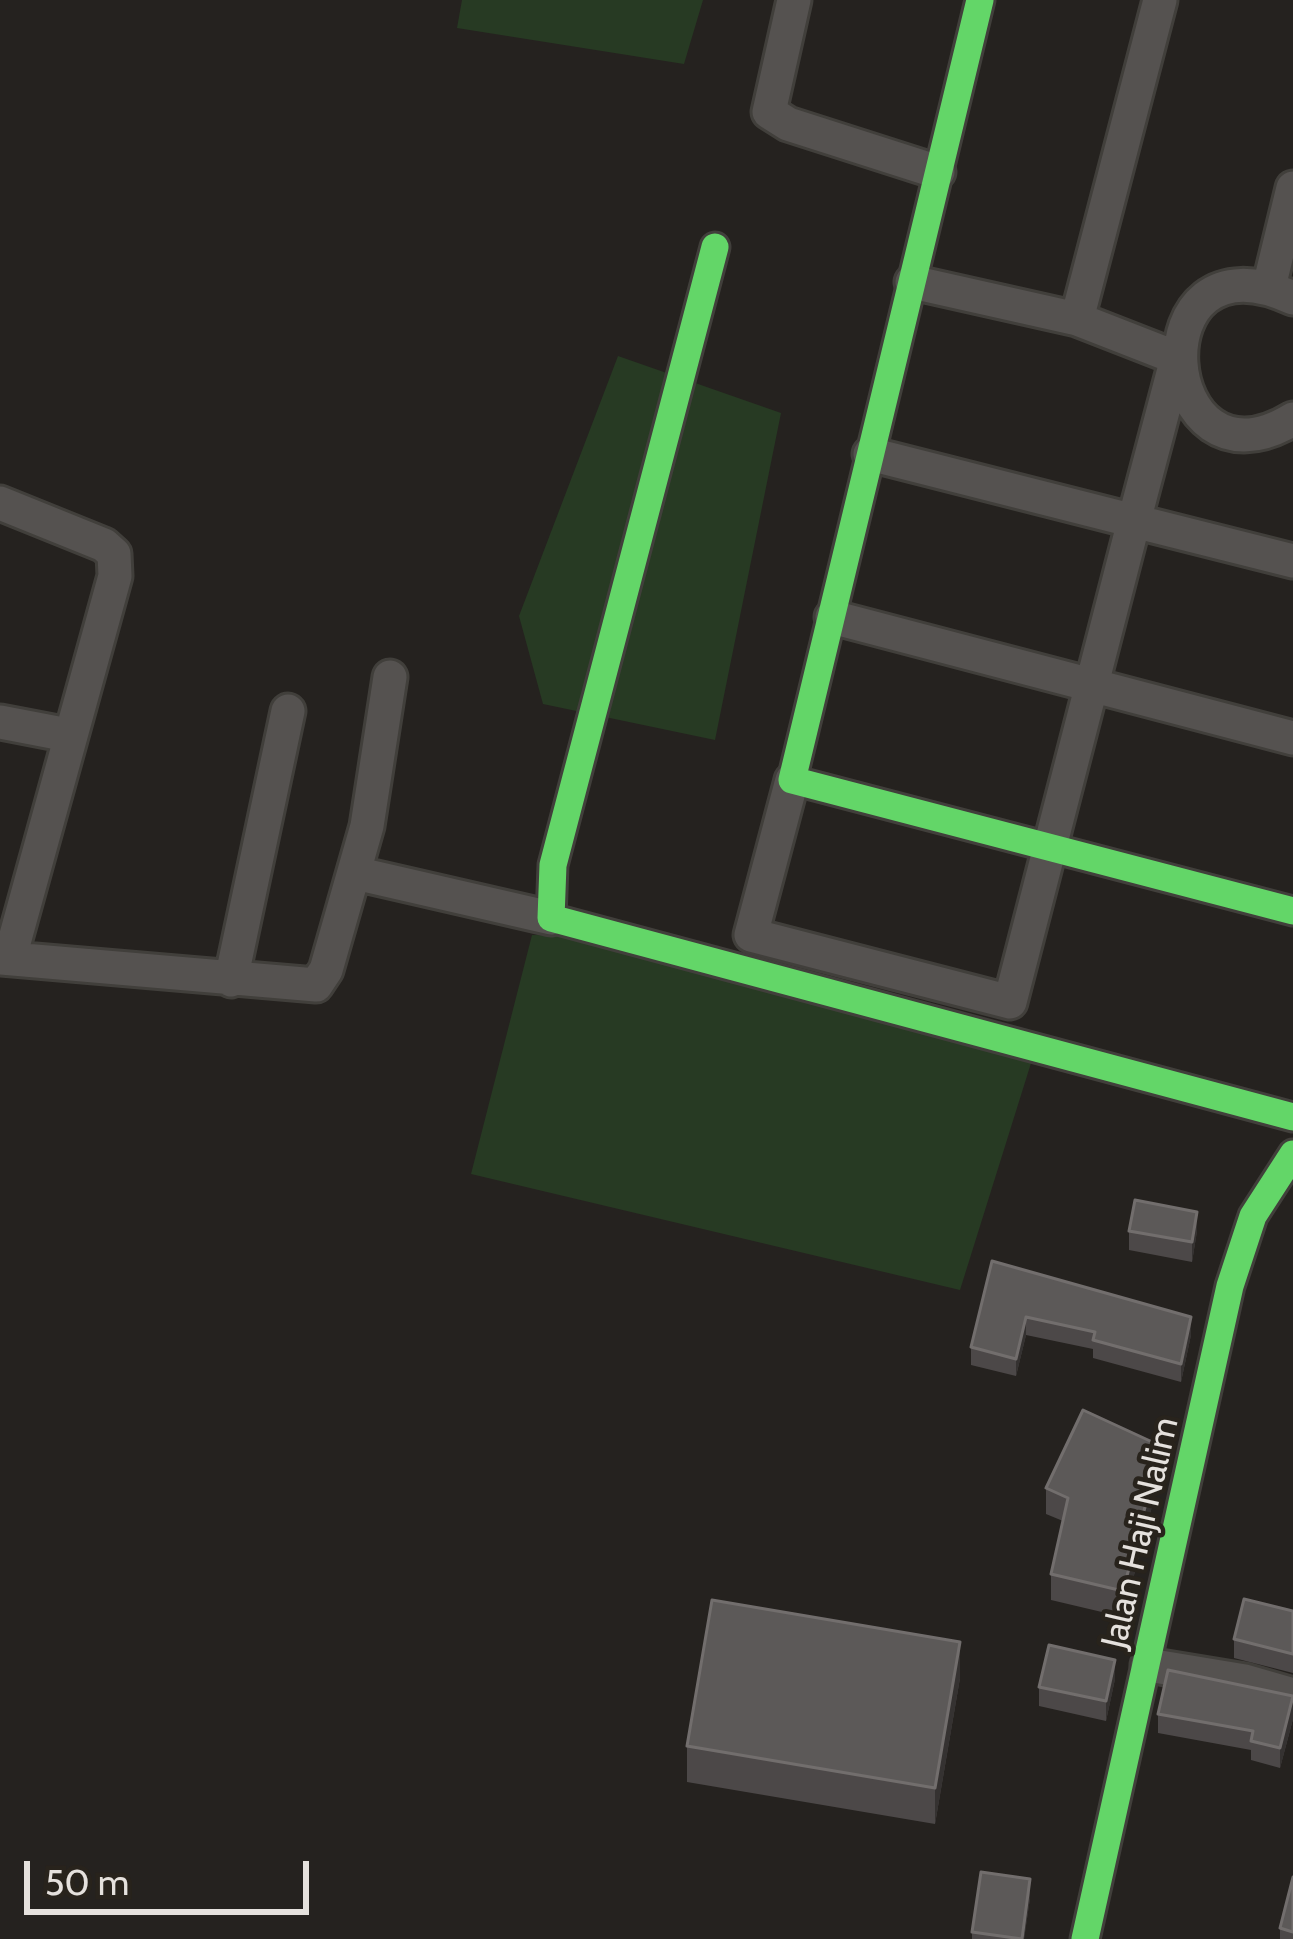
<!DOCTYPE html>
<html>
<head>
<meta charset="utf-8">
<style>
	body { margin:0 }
	#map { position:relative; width:1293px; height:1939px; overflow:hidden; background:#25221f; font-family:Cabin,sans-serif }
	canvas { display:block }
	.scale { position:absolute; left:24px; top:1861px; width:285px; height:54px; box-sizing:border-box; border:6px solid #e5e1dd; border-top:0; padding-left:15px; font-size:36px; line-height:42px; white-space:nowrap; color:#e5e1dd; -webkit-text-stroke:9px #28231c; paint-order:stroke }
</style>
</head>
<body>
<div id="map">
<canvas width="1293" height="1939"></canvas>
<div class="scale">50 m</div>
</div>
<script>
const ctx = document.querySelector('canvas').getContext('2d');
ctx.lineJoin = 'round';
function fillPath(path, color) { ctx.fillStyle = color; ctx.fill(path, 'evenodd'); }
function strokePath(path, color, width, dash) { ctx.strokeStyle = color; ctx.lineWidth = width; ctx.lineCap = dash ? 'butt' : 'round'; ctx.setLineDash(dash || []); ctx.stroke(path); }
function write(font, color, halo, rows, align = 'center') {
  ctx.font = font + ' Cabin,sans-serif'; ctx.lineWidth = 9; ctx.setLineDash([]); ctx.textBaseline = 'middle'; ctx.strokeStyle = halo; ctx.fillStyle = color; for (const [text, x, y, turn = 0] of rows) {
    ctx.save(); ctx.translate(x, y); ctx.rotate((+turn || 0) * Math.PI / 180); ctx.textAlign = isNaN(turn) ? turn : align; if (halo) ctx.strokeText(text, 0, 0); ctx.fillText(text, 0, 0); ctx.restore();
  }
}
const green = new Path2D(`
	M 462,0 L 703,0 L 684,64 L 457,28 Z
	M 618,356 L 781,413 L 715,740 L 543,704 L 519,616 Z
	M 532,935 L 671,937 L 1037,1044 L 960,1290 L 471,1174 Z`);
const street = new Path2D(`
	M 794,0 L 769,112 L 788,124 L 938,172
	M 912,282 L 1077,319 L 1177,358 L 1134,521 L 1293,561
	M 1269,287 L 1293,188
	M 1293,298 C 1132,224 1155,503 1293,419
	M 1077,319 L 1160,0
	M 0,503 L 104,545 L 114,554 L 115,576 L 10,957
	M 832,617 L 1293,738
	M 0,722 L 68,735
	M 792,780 L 751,935 L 1010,1002 L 1134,521 L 870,454
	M 355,873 L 551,918
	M 0,958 L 316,985 L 326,970 L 367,826 L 390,677
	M 231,980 L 288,711
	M 1148,1665 L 1245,1681 L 1293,1695`);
const fast = new Path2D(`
	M 980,0 L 792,780 L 1293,911
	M 715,247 L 553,865 L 551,918 L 1293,1117
	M 1085,1939 L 1230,1286 L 1253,1216 L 1293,1154`);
const wall = new Path2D(`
	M 1129,1231 L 1197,1231 L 1192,1262 L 1129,1250 Z
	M 992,1261 L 1191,1335 L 1181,1382 L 1093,1358 L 1093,1349 L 1026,1335 L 1016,1376 L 971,1365 L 971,1347 Z
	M 1161,1472 L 1123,1617 L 1051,1600 L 1051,1574 L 1063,1521 L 1046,1514 L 1046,1488 Z
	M 1293,1611 L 1293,1673 L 1234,1658 L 1234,1639 Z
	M 960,1678 L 935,1824 L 687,1782 L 687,1746 Z
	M 1115,1679 L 1106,1721 L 1039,1706 L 1039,1687 Z
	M 1293,1696 L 1293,1719 L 1280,1768 L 1251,1760 L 1251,1750 L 1158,1733 L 1158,1714 Z
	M 1293,1877 L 1293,1939 L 1280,1939 L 1280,1928 Z
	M 1030,1898 L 1024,1939 L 972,1939 L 972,1932 Z`);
const shadedWall = new Path2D(`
	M 1197,1212 L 1197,1231 L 1192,1262 L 1192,1242 Z
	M 1026,1317 L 1026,1335 L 1016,1376 L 1016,1359 Z
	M 1191,1317 L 1191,1335 L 1181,1382 L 1181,1364 Z
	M 1161,1446 L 1161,1472 L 1123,1617 L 1123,1591 Z
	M 960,1642 L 960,1678 L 935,1824 L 935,1788 Z
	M 1115,1660 L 1115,1679 L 1106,1721 L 1106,1701 Z
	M 1293,1700 L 1293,1719 L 1280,1768 L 1280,1748 Z
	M 1030,1879 L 1030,1898 L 1024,1939 L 1022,1939 Z`);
const building = new Path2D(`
	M 1135,1200 L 1197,1212 L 1192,1242 L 1129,1231 Z
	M 992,1261 L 1191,1317 L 1181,1364 L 1093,1340 L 1095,1332 L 1026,1317 L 1016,1359 L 971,1347 Z
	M 1083,1410 L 1161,1446 L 1123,1591 L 1051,1574 L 1068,1498 L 1046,1488 Z
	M 1244,1599 L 1293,1611 L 1293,1654 L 1234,1639 Z
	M 712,1600 L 960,1642 L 935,1788 L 687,1746 Z
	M 1049,1645 L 1115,1660 L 1106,1701 L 1039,1687 Z
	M 1168,1670 L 1293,1696 L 1280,1748 L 1251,1741 L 1253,1731 L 1158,1714 Z
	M 981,1872 L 1030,1879 L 1022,1939 L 972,1932 Z
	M 1293,1877 L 1293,1932 L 1280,1928 Z`);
const streetNames = [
	["Jalan Haji Nalim",1141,1533,-77]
];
fillPath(green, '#273a23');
strokePath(street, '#413f3b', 39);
strokePath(fast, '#413f3b', 33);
strokePath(street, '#555250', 33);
strokePath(fast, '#63d668', 27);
fillPath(wall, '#4c4848');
fillPath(shadedWall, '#353231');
fillPath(building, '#5c5958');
strokePath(building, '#726e6d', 3);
write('36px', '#e5e1dd', '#28231c', streetNames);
</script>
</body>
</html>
